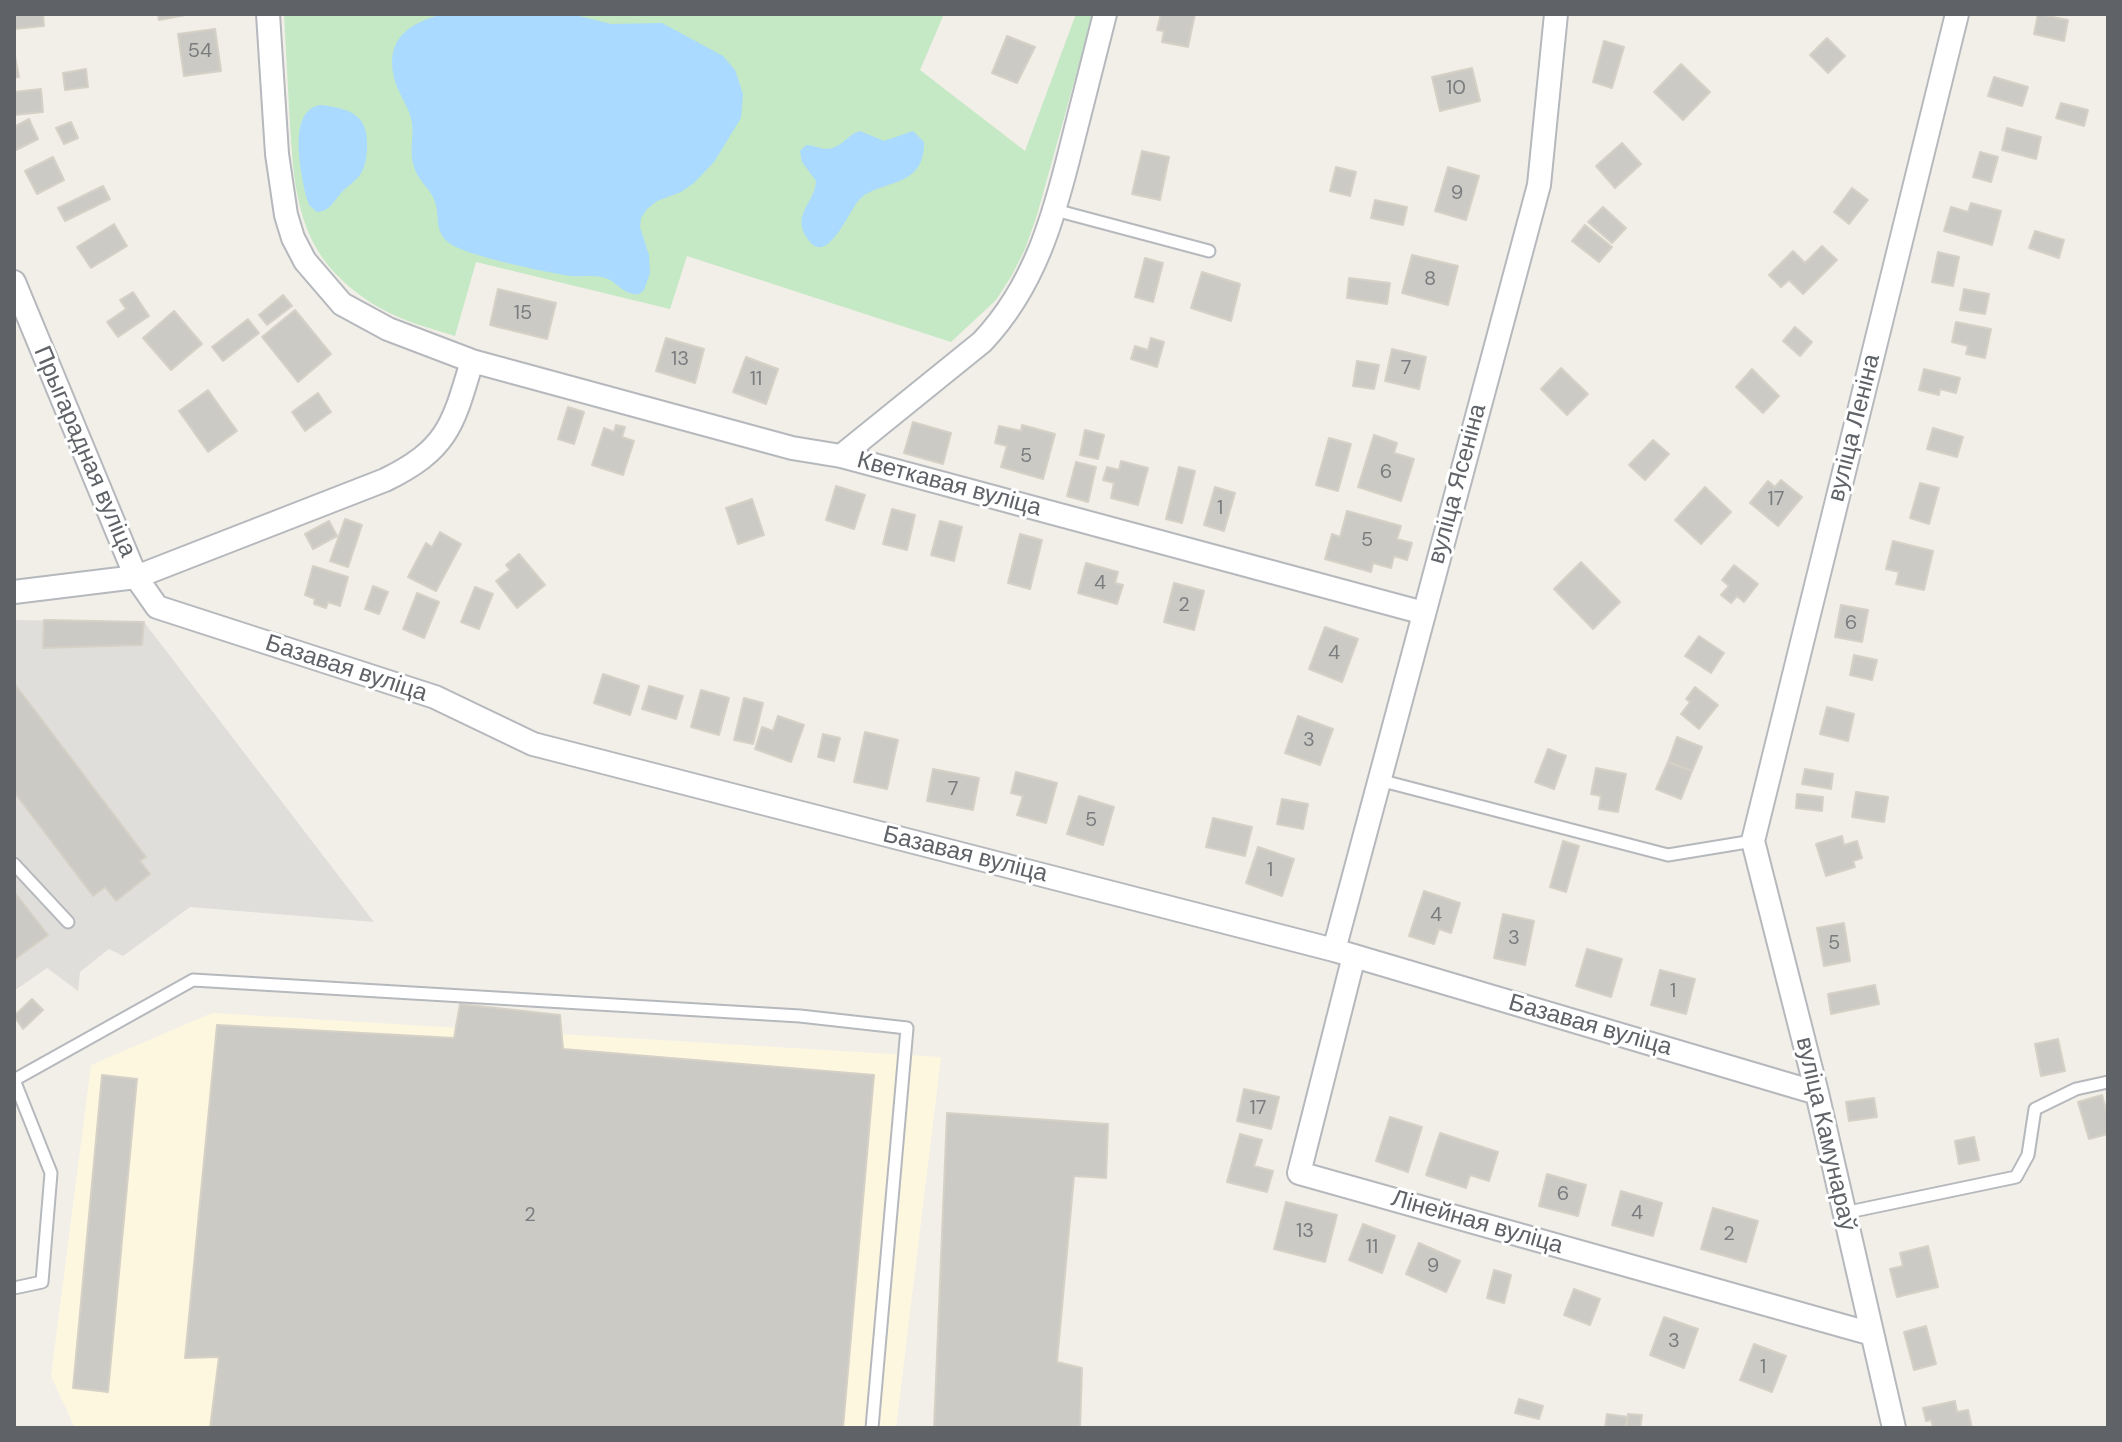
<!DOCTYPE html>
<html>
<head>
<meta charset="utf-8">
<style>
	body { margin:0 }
	#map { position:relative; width:2122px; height:1442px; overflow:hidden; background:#f1efe8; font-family:"DM Sans",sans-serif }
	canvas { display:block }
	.frame { position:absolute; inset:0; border:16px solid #5f6368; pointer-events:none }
</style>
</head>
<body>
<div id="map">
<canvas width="2122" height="1442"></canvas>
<div class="frame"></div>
</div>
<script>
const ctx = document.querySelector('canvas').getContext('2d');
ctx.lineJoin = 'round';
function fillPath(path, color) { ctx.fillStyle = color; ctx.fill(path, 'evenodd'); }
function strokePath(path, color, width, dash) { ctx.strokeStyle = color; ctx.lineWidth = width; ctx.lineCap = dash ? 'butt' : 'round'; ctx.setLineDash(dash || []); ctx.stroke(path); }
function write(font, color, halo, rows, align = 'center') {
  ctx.font = font + ' "DM Sans",sans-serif'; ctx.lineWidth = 6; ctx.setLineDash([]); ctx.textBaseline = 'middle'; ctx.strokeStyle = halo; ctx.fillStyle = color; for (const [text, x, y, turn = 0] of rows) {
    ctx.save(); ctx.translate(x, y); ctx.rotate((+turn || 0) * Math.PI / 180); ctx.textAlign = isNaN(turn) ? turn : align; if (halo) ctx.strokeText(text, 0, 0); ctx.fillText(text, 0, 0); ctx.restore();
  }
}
const commercial = new Path2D(`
	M 212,1013 L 941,1057 L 896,1428 L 75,1428 L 51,1376 L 91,1065 Z`);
const industrial = new Path2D(`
	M 14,620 L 144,622 L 374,922 L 190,907 L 123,956 L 109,949 L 80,972 L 78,991 L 47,968 L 14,991 Z`);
const green = new Path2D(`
	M 284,14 L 944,14 L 920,70 L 1025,151 L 1076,14 L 1093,14 L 1037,215 L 1025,249 L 1012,275 L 996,300 L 951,342 L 687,256 L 670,309 L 476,262 L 455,336 C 429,328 403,321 380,308 C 302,262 295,207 290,125 C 288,88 286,51 284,14 Z`);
const water = new Path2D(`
	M 443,14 L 571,14 L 611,24 L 662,23 L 723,56 L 735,70 L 743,94 L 741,118 L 714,162 L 694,183 L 681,192 L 657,201 L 647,209 L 641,218 L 640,227 L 649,255 L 650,273 L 644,290 L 639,294 C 623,296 617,280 602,277 C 592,275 582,277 571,276 C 549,273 462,255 448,242 C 434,230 440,217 435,202 C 432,191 421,183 416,172 C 408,155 414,140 412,123 C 410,107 397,93 394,77 C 385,38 410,23 443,14 Z
	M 320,105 C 346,108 368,113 367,144 C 367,155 366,166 360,175 C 355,182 347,186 341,193 C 333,202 330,211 317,212 L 309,205 L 306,196 C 301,171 287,111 320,105 Z
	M 860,131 L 884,141 L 913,131 L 924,142 C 925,189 881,179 860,199 C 849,209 827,270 807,238 C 791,214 815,203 816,181 L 802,162 L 800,151 L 806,145 C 815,145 823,151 832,148 C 844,145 848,134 860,131 Z`);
const building = new Path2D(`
	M 14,14 L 43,14 L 44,26 L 14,29 Z
	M 158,14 L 191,14 L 159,20 Z
	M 1161,14 L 1195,14 L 1188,47 L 1162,42 L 1164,31 L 1157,30 Z
	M 2038,14 L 2068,20 L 2064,41 L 2034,34 Z
	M 215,29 L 221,71 L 184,76 L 178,34 Z
	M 1007,36 L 1035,47 L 1017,83 L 992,73 Z
	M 1827,38 L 1845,56 L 1828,73 L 1810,55 Z
	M 1604,41 L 1624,47 L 1612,88 L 1593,82 Z
	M 14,51 L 19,77 L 14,78 Z
	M 1681,64 L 1710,92 L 1683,120 L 1654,92 Z
	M 1472,68 L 1480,101 L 1440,111 L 1432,77 Z
	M 86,69 L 88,87 L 65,90 L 63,73 Z
	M 1994,77 L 2028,87 L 2022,106 L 1988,96 Z
	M 41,89 L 43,112 L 14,115 L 14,92 Z
	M 2061,103 L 2088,110 L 2084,126 L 2056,118 Z
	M 29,119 L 38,139 L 14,151 L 14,127 Z
	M 71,122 L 78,138 L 64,144 L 56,128 Z
	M 2007,128 L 2041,137 L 2036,159 L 2002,150 Z
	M 1622,143 L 1641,164 L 1615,188 L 1596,166 Z
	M 1142,151 L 1169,157 L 1160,200 L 1132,194 Z
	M 1980,152 L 1998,157 L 1991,182 L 1973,177 Z
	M 53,157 L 64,180 L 37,194 L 25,171 Z
	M 1336,167 L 1356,172 L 1350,196 L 1330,191 Z
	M 1448,167 L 1479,176 L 1466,220 L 1435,211 Z
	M 103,186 L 110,199 L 65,221 L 58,208 Z
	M 1852,188 L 1868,200 L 1849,224 L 1834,212 Z
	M 1375,200 L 1407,207 L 1403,225 L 1371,218 Z
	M 1971,203 L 2001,211 L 1992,245 L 1944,231 L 1951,207 L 1968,212 Z
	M 1603,207 L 1626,228 L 1612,243 L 1588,222 Z
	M 114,224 L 127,246 L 91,268 L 77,247 Z
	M 1585,225 L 1612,247 L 1599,262 L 1572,241 Z
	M 2035,231 L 2064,240 L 2059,258 L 2029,248 Z
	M 1822,246 L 1837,260 L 1803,294 L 1789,280 L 1781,287 L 1769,275 L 1793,251 L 1805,263 Z
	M 1938,252 L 1959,257 L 1953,286 L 1932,282 Z
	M 1412,255 L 1458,266 L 1448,305 L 1402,293 Z
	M 1145,258 L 1163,263 L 1153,302 L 1135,297 Z
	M 1202,272 L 1240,284 L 1231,321 L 1191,308 Z
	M 1349,278 L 1390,283 L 1387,304 L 1347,298 Z
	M 498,289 L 556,303 L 547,339 L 490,325 Z
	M 1964,289 L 1989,294 L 1985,314 L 1960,310 Z
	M 133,292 L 149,316 L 118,337 L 107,322 L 126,309 L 120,300 Z
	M 283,295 L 292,306 L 267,325 L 259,315 Z
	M 295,310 L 331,354 L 298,382 L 262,337 Z
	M 174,311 L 202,344 L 171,370 L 143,338 Z
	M 248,319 L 259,333 L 223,361 L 212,347 Z
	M 1956,322 L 1991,329 L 1985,358 L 1966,354 L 1968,346 L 1952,342 Z
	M 1795,327 L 1812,342 L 1800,356 L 1783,341 Z
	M 666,338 L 704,349 L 695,383 L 656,371 Z
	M 1151,338 L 1164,342 L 1157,367 L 1131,359 L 1135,346 L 1148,350 Z
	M 1392,349 L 1426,357 L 1419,389 L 1385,381 Z
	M 746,357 L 778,369 L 766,404 L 733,392 Z
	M 1357,361 L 1379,365 L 1374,389 L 1353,386 Z
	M 1561,368 L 1588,394 L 1567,415 L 1541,389 Z
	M 1752,369 L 1779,396 L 1763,413 L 1736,387 Z
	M 1924,369 L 1960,378 L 1956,393 L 1940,389 L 1939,395 L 1919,390 Z
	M 208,390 L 237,431 L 208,452 L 179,411 Z
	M 318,393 L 331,412 L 305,431 L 292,412 Z
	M 568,407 L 584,412 L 574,444 L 558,439 Z
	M 913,422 L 951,433 L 943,464 L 904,453 Z
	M 616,425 L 625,427 L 622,437 L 634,441 L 623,475 L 592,465 L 604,428 L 614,432 Z
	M 1022,425 L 1055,434 L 1043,479 L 1001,467 L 1007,446 L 995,443 L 999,426 L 1021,431 Z
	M 1933,428 L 1963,437 L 1957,457 L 1927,449 Z
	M 1085,430 L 1104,435 L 1098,459 L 1080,455 Z
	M 1374,435 L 1397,443 L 1394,453 L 1414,459 L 1401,501 L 1358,487 Z
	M 1329,438 L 1351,444 L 1338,491 L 1316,485 Z
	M 1653,440 L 1669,454 L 1645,480 L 1629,465 Z
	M 1121,461 L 1148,468 L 1138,505 L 1111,498 L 1114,483 L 1103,480 L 1107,467 L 1119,470 Z
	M 1076,462 L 1096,467 L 1088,502 L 1067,496 Z
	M 1179,467 L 1195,471 L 1182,523 L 1166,519 Z
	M 1781,480 L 1802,497 L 1778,526 L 1750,503 L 1768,481 L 1775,487 Z
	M 1920,483 L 1939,488 L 1929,524 L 1910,518 Z
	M 836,486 L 865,495 L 854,529 L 826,520 Z
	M 1215,487 L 1235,493 L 1224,531 L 1204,525 Z
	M 1705,487 L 1731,512 L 1701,544 L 1675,520 Z
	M 752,499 L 764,535 L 738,544 L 726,508 Z
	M 892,509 L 915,515 L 907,550 L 883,544 Z
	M 1347,511 L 1401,526 L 1397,539 L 1412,543 L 1407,560 L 1394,556 L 1391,568 L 1373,563 L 1371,572 L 1325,559 L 1332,534 L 1340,537 Z
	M 345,519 L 362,525 L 348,567 L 330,561 Z
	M 329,521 L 337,536 L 313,549 L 305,534 Z
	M 940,521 L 962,527 L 954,561 L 931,555 Z
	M 440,532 L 461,544 L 436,591 L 408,577 L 426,543 L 432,547 Z
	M 1020,534 L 1042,540 L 1030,589 L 1008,583 Z
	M 1893,541 L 1933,551 L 1924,590 L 1896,584 L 1899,572 L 1886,569 Z
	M 519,554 L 545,585 L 517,608 L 496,581 L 510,570 L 506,565 Z
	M 1581,562 L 1620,602 L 1593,629 L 1554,589 Z
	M 1086,563 L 1118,572 L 1115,583 L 1123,585 L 1117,604 L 1078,593 Z
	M 1734,565 L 1758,584 L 1744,602 L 1737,596 L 1731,603 L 1721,595 L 1729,586 L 1722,580 Z
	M 313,566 L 348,577 L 340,606 L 328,602 L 326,608 L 314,604 L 315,599 L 305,595 Z
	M 1174,583 L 1204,591 L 1194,630 L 1164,622 Z
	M 373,586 L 388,592 L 379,614 L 365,609 Z
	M 475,587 L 493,594 L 479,629 L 461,622 Z
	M 417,593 L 439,602 L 424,638 L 403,629 Z
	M 1841,605 L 1868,610 L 1862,642 L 1835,637 Z
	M 44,620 L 144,622 L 142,645 L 43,648 Z
	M 1325,627 L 1358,639 L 1342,682 L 1309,669 Z
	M 1699,636 L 1724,653 L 1711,673 L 1685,656 Z
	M 1854,655 L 1877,660 L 1872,680 L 1850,675 Z
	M 603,674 L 639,686 L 630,715 L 594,703 Z
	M 14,683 L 146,857 L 140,861 L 150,874 L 116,901 L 105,887 L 93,896 L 14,792 Z
	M 649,686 L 683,696 L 676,719 L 642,709 Z
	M 1695,687 L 1718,705 L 1699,729 L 1681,714 L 1690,702 L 1686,699 Z
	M 701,690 L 729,698 L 719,735 L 691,727 Z
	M 744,698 L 763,703 L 753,744 L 734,740 Z
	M 1827,707 L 1854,714 L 1848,741 L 1820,734 Z
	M 778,716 L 804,725 L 791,762 L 755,749 L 762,727 L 773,731 Z
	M 1298,716 L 1333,729 L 1320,765 L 1285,753 Z
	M 865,732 L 898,740 L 887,789 L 854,782 Z
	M 823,734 L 840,738 L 834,761 L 818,757 Z
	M 1677,737 L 1702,747 L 1692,771 L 1668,762 Z
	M 1548,749 L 1566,756 L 1554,789 L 1535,782 Z
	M 1668,762 L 1692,771 L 1681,799 L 1656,789 Z
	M 1596,768 L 1626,774 L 1618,812 L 1599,809 L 1601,796 L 1591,794 Z
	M 933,769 L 979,778 L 973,810 L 927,801 Z
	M 1805,769 L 1833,774 L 1831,789 L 1802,784 Z
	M 1016,772 L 1057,783 L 1046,823 L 1017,815 L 1023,796 L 1011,793 Z
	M 1856,792 L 1888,797 L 1884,822 L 1852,817 Z
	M 1797,794 L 1823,797 L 1822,811 L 1796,808 Z
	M 1079,796 L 1114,807 L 1103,845 L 1067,834 Z
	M 1282,799 L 1308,804 L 1303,829 L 1277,824 Z
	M 1213,818 L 1252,827 L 1245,856 L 1206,847 Z
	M 1842,836 L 1844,845 L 1857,841 L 1862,858 L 1853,861 L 1855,867 L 1826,876 L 1816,844 Z
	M 1563,841 L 1579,846 L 1566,892 L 1550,887 Z
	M 1258,847 L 1294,859 L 1282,896 L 1246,883 Z
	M 1424,891 L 1460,903 L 1451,933 L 1439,929 L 1434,944 L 1409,936 Z
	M 16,894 L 48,935 L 14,960 L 14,896 Z
	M 1503,914 L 1534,921 L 1525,965 L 1494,958 Z
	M 1844,923 L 1850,961 L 1824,966 L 1817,928 Z
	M 1587,949 L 1622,959 L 1611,997 L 1576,986 Z
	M 1660,970 L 1695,979 L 1686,1014 L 1651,1005 Z
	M 1875,985 L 1879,1004 L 1831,1014 L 1828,994 Z
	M 32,999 L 43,1010 L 23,1029 L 14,1016 Z
	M 460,1004 L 560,1015 L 563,1049 L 874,1075 L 843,1428 L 210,1428 L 219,1357 L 185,1358 L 217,1025 L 454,1038 Z
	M 2058,1039 L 2065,1071 L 2041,1076 L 2035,1044 Z
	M 102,1075 L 137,1079 L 108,1392 L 73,1388 Z
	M 1244,1089 L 1279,1097 L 1271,1129 L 1237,1121 Z
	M 2102,1095 L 2108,1116 L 2108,1134 L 2089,1139 L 2078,1102 Z
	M 1874,1098 L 1877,1117 L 1849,1121 L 1846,1102 Z
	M 947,1113 L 1108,1124 L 1106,1178 L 1074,1176 L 1057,1362 L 1082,1368 L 1080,1428 L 934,1428 Z
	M 1390,1117 L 1422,1127 L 1408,1172 L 1376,1161 Z
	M 1440,1133 L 1498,1152 L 1489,1181 L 1470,1175 L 1466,1188 L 1426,1175 Z
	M 1240,1134 L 1262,1140 L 1254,1166 L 1273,1171 L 1267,1192 L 1227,1182 Z
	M 1974,1137 L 1979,1160 L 1959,1164 L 1955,1141 Z
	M 1547,1174 L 1586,1185 L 1578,1216 L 1539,1206 Z
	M 1621,1191 L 1662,1203 L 1653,1236 L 1612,1225 Z
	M 1286,1202 L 1337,1215 L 1325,1262 L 1274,1249 Z
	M 1713,1208 L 1758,1221 L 1746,1262 L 1701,1249 Z
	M 1363,1224 L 1395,1236 L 1382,1273 L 1349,1260 Z
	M 1419,1243 L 1460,1261 L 1446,1292 L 1406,1274 Z
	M 1928,1246 L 1938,1287 L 1897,1297 L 1890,1269 L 1903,1266 L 1900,1253 Z
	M 1494,1270 L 1511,1275 L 1504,1303 L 1487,1298 Z
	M 1574,1289 L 1600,1299 L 1590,1325 L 1564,1315 Z
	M 1664,1317 L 1698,1329 L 1684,1368 L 1650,1355 Z
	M 1926,1326 L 1936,1364 L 1914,1370 L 1904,1332 Z
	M 1754,1344 L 1786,1356 L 1772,1392 L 1740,1380 Z
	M 1519,1399 L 1543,1406 L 1539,1419 L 1515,1413 Z
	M 1955,1401 L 1957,1412 L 1968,1410 L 1972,1428 L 1933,1428 L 1931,1420 L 1926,1421 L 1923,1408 Z
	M 1607,1414 L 1628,1417 L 1626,1428 L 1605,1428 Z
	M 1628,1414 L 1642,1415 L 1640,1428 L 1626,1428 Z`);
const service = new Path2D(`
	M 1055,210 L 1209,251
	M 1379,780 L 1668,855 L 1753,841
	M 14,864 L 68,922
	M 14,1080 L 193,980 L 800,1016 L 907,1028 L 872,1428
	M 1844,1213 L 2016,1177 L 2028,1155 L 2035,1109 L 2076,1089 L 2108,1082
	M 14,1288 L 42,1282 L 51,1173 L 14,1080`);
const minor = new Path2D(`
	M 268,14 L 277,154 L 286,215 L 293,238 L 305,261 L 342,304 L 388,329 L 472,361 L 792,448 L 841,456 L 1424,613
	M 14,282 L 136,577 L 157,607 L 435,697 L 533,744 L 1334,950 L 1817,1093
	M 841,456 L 982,342 C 1035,286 1054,217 1072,144 C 1083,101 1094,57 1105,14
	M 14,592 L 136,577 L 385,480 C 448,449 453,425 472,361
	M 1334,950 L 1539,185 L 1556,14
	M 1354,956 L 1299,1173 L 1872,1334
	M 1894,1428 L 1817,1093 L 1753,841 L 1957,14`);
const numberNames = [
	["54",200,52],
	["10",1456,89],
	["9",1457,194],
	["8",1430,280],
	["15",523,314],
	["13",680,360],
	["7",1406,369],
	["11",756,380],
	["5",1026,457],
	["6",1386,473],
	["17",1776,500],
	["1",1220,509],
	["5",1367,541],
	["4",1100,584],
	["2",1184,606],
	["6",1851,624],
	["4",1334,654],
	["3",1309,741],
	["7",953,790],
	["5",1091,821],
	["1",1270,871],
	["4",1436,916],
	["3",1514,939],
	["5",1834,944],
	["1",1673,992],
	["17",1258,1109],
	["6",1563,1195],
	["4",1637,1214],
	["2",530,1216],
	["13",1305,1232],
	["2",1729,1235],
	["11",1372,1248],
	["9",1433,1267],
	["3",1674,1342],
	["1",1763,1368]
];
const streetNames = [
	["вуліца Леніна",1855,428,-76],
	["Прыгарадная вуліца",84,452,67],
	["вуліца Ясеніна",1458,484,-75],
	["Кветкавая вуліца",949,485,15],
	["Базавая вуліца",346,669,18],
	["Базавая вуліца",965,855,14],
	["Базавая вуліца",1590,1026,16],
	["вуліца Камунараў",1825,1134,77],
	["Лінейная вуліца",1477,1223,16]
];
fillPath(commercial, '#fef7e0');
fillPath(industrial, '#e0deda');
fillPath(green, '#c5e8c5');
fillPath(water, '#aadaff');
fillPath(building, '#cccac5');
strokePath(building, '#d6d1c6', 2);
strokePath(service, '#b5b8bc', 15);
strokePath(minor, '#b5b8bc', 26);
strokePath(service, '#fff', 11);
strokePath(minor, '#fff', 22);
write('20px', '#7a7d7f', null, numberNames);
write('24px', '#5f6368', '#fff', streetNames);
</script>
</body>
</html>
